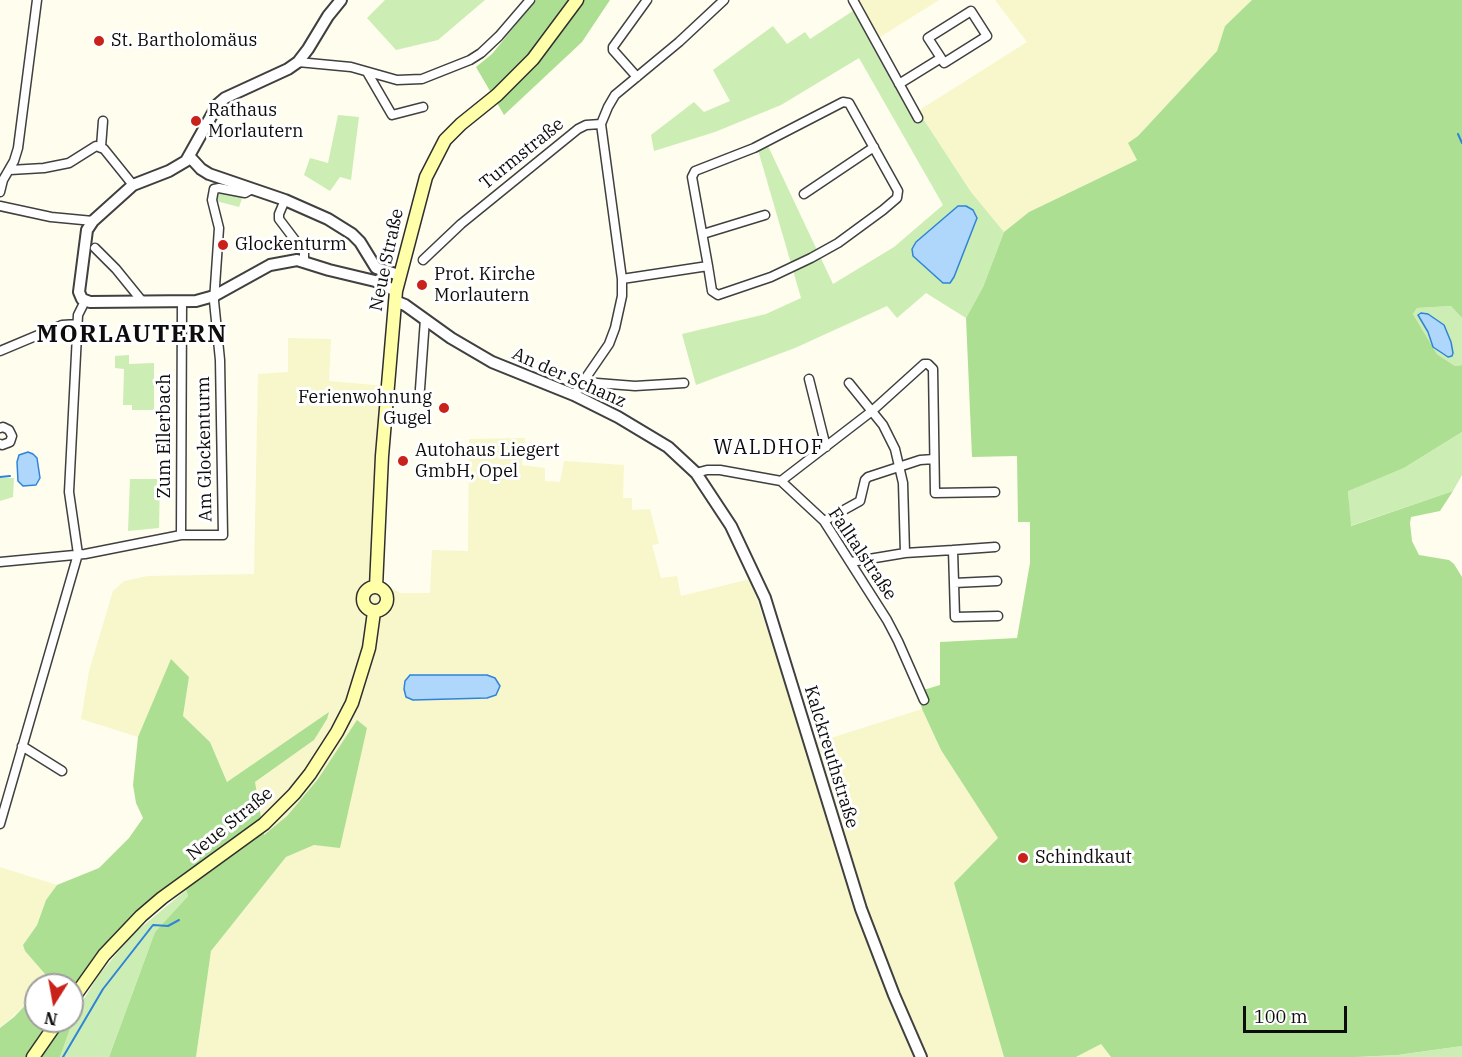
<!DOCTYPE html>
<meta charset="utf-8">
<style>
body{margin:0}
#map{position:relative;width:1462px;height:1057px;overflow:hidden;background:#fffdee;font-family:"IBM Plex Serif",serif}
canvas{display:block}
.north{position:absolute;left:24px;top:973px;width:60px;height:60px;box-sizing:border-box;background:#fff;border:2px solid #9e9e9e;border-radius:50%;rotate:191deg;font-size:16px;font-weight:700;line-height:24px;text-align:center;color:#0d0d0d}
.north::after{content:'';display:block;margin:auto;width:21px;height:27px;background:#c9221a;clip-path:polygon(50% 0,100% 100%,50% 72%,0 100%)}
.scale{position:absolute;left:1243px;top:1006px;width:104px;height:27px;box-sizing:border-box;border:3px solid #0d0d0d;border-top:0;padding-left:8px;font-size:18px;line-height:21px;white-space:nowrap;color:#0d0d0d;-webkit-text-stroke:4px #fff;paint-order:stroke}
</style>
<div id="map">
<canvas width="1462" height="1057"></canvas>
<div class="north">N</div>
<div class="scale">100 m</div>
</div>
<script>
const g = document.querySelector('canvas').getContext('2d');
g.lineJoin = 'round';
function fillPath(path, color) { g.fillStyle = color; g.fill(path, 'evenodd'); }
const toPath = rows => new Path2D(rows.map(r => 'M' + r).join(''));
function trace(path, color, width, dash) { g.strokeStyle = color; g.lineWidth = width; g.lineCap = dash ? 'butt' : 'round'; g.setLineDash(dash || []); g.stroke(path); }
function drawText(font, color, halo, rows, align = 'center') {
  g.font = font + ' "IBM Plex Serif",serif'; g.lineWidth = 6; g.setLineDash([]); g.textBaseline = 'middle'; g.strokeStyle = halo; g.fillStyle = color; for (const [text, x, y, turn = 0] of rows) {
    g.save(); g.translate(x, y); g.rotate((+turn || 0) * Math.PI / 180); g.textAlign = isNaN(turn) ? turn : align; if (halo) g.strokeText(text, 0, 0); g.fillText(text, 0, 0); g.restore();
  }
}
fillPath(toPath([
 [855,0,939,0,877,39],
 [995,0,1252,0,1225,26,1217,51,1138,136,1129,143,1137,160,1029,212,1004,232,971,192,918,111,1027,42],
 [288,338,331,339,329,381,386,386,377,578,400,593,430,593,432,550,468,551,469,439,525,438,522,465,545,468,545,481,560,482,564,461,624,465,623,498,632,498,632,510,650,509,659,544,652,545,661,578,677,576,681,596,750,579,806,746,922,709,941,750,999,838,954,883,1004,1057,196,1057,211,951,286,857,314,845,353,783,367,728,357,721,318,779,287,816,264,836,255,782,314,740,227,782,210,742,183,716,189,677,172,660,138,737,81,719,89,671,113,591,124,581,148,576,254,574,258,374,288,372],
 [0,867,57,885,46,900,37,924,23,945,25,951,45,974,46,981,43,985,36,985,36,994,32,999,0,1028],
 [1101,1044,1111,1057,1076,1057]
]), '#f7f7cb');
fillPath(toPath([
 [385,0,485,0,438,40,396,50,367,18],
 [859,7,918,111,971,192,1004,232,983,287,966,318,926,293,897,318,887,306,795,348,696,385,682,334,766,314,801,298,758,150,768,146,833,284,894,247,943,205,859,58,781,105,715,132,654,151,651,135,694,102,704,112,730,101,713,70,773,26,787,44,805,32,810,39],
 [338,115,359,117,351,180,340,177,330,191,304,175,310,158,328,163],
 [217,192,243,196,239,207,216,201],
 [1451,306,1462,318,1462,365,1455,366,1437,354,1413,314,1417,308],
 [129,355,129,364,154,363,154,410,132,410,132,405,123,405,124,369,115,368,115,356],
 [1462,432,1462,475,1453,491,1350,526,1348,490,1404,468],
 [0,478,14,478,13,497,0,501],
 [130,479,160,479,159,528,128,531],
 [186,890,188,896,155,932,109,1057,60,1057,76,1012,98,976,132,935],
 [1462,1046,1462,1057,1357,1057,1399,1055]
]), '#ccedb4');
fillPath(toPath([
 [536,0,610,0,582,42,504,115,476,67,492,54],
 [1252,0,1462,0,1462,318,1451,306,1417,308,1413,314,1437,354,1455,366,1462,365,1462,432,1404,468,1348,491,1351,526,1453,491,1440,511,1411,517,1410,523,1412,541,1419,555,1449,560,1454,564,1462,577,1462,1046,1398,1055,1357,1057,1111,1057,1101,1044,1076,1057,1004,1057,954,883,998,838,941,750,922,709,917,692,940,685,940,642,1017,638,1030,563,1030,522,1018,522,1017,456,972,457,966,318,983,287,1004,232,1029,212,1137,160,1128,143,1138,136,1217,51,1225,26],
 [171,659,189,677,183,716,210,742,227,782,329,712,327,719,314,740,255,782,264,835,287,816,318,779,357,720,367,728,340,848,314,845,286,857,211,951,196,1057,109,1057,155,932,188,896,186,890,176,885,75,988,76,1012,60,1057,0,1057,0,1028,14,1017,36,994,36,1021,72,1021,72,985,43,985,46,981,45,974,25,951,23,945,37,925,46,900,57,885,99,868,129,838,143,818,136,803,133,785,138,737]
]), '#addf92');
const water = toPath([
 [958,206,966,206,973,210,977,218,954,277,950,283,943,283,913,256,912,249,916,242,958,206],
 [1421,313,1428,314,1444,325,1451,342,1453,353,1452,356,1448,357,1433,347,1428,332,1418,315,1421,313],
 [28,452,33,454,37,458,40,478,36,485,23,486,18,481,17,462,19,455,28,452],
 [410,675,487,675,495,678,500,686,496,695,487,698,413,700,406,697,404,689,405,681,410,675]
]);
fillPath(water, '#aed7fb');
trace(water, '#2f84d8', 1.5);
trace(toPath([
 [1458,134,1462,143],
 [0,477,10,476],
 [63,1057,103,989,153,925,168,926,179,920]
]), '#2f84d8', 2);
const minor = toPath([
 [853,0,918,118],
 [298,62,351,67,397,80,422,79,470,60,481,53,499,36,530,0],
 [367,72,392,115,423,107],
 [637,77,613,50,613,47,647,0],
 [899,84,941,58,944,63,987,36,971,11,928,38,941,58],
 [101,147,103,121],
 [10,170,44,168,69,163,96,146,104,149,133,185],
 [0,192,3,180,14,161,18,148,37,0],
 [804,194,874,147],
 [285,200,279,214,279,219,304,252,304,261],
 [0,206,51,217,93,221],
 [703,234,765,215],
 [95,248,116,269,142,301],
 [423,260,461,224,578,129,586,125,601,124,608,107,615,95,679,42,724,0],
 [622,279,708,266,712,291,718,295,771,277,811,258,838,243,883,210,897,198,898,191,849,103,843,102,754,148,695,171,692,177,708,266],
 [0,351,62,325,78,324],
 [809,379,826,447],
 [584,382,635,386,684,383],
 [849,383,883,425,895,449,903,483,905,553],
 [420,389,425,319],
 [574,395,609,344,615,328,622,296,622,279,601,124],
 [0,428,3,427,9,430,12,436,10,442,2,445,0,444],
 [696,473,707,470,720,470,781,481,824,521,887,620,898,641,924,700],
 [781,481,872,411,924,364,928,364,933,369,935,493,995,492],
 [824,521,860,501,865,480,868,477,920,460,934,459],
 [181,535,182,301],
 [0,562,85,554,181,535,223,535,220,360,214,301,219,228,212,200,214,189,219,188,245,193,252,189],
 [851,562,905,553,953,550],
 [997,581,954,583,955,617,998,616],
 [954,583,953,550,995,547],
 [22,746,62,771],
 [0,824,78,554,69,492,78,315,85,301]
]);
const tertiary = toPath([
 [341,0,328,16,308,49,298,62,288,69,225,98,218,104,186,161,169,171,133,185,93,221,87,230,79,292,82,299,90,302,196,301,214,296,270,265,297,260,329,270,375,281,396,291],
 [189,156,201,169,209,174,285,200,328,219,352,234,360,242,376,268,399,275],
 [395,301,405,305,451,338,492,362,574,395,618,417,668,447,696,473,731,526,765,598,861,909,894,995,921,1057]
]);
const secondary = toPath([
 '363 599a12 12 0 1 1 24 0a12 12 0 1 1-24 0Z',
 [376,587,382,456,396,291,426,177,445,140,461,124,497,95,533,59,577,0],
 [72,1000,104,955,141,916,162,898,264,824,294,794,310,774,337,732,352,703,369,648,374,612],
 [33,1057,58,1021]
]);
trace(minor, '#404040', 11);
trace(tertiary, '#404040', 14);
trace(secondary, '#2f2f2f', 15);
trace(minor, '#fff', 8);
trace(tertiary, '#fff', 10);
trace(secondary, '#fffea9', 12);
for (const [x, y, r, color] of [
 [99,41,6,"#c9221a"],
 [196,121,6,"#c9221a"],
 [223,245,6,"#c9221a"],
 [422,285,6,"#c9221a"],
 [444,408,6,"#c9221a"],
 [403,461,6,"#c9221a"],
 [1023,858,6,"#c9221a"]
]) { const dot = new Path2D(); dot.arc(x, y, r, 0, 2 * Math.PI); g.fillStyle = color; g.fill(dot); trace(dot, '#fff', 2); }
drawText('18px', '#0d0d0d', '#fff', [
 ["St. Bartholomäus",111,41],
 ["Rathaus",208,111],
 ["Morlautern",208,132],
 ["Glockenturm",235,245],
 ["Prot. Kirche",434,275],
 ["Morlautern",434,296],
 ["Ferienwohnung",432,398,"right"],
 ["Gugel",432,419,"right"],
 ["Autohaus Liegert",415,451],
 ["GmbH, Opel",415,472],
 ["Schindkaut",1035,858]
], 'left');
drawText('18px', '#0d0d0d', '#fff', [
 ["Turmstraße",522,154,-39],
 ["Neue Straße",387,260,-78],
 ["An der Schanz",569,378,24],
 ["Zum Ellerbach",165,436,-90],
 ["Am Glockenturm",205,449,-91],
 ["Falltalstraße",862,554,56],
 ["Kalckreuthstraße",831,757,73],
 ["Neue Straße",230,824,-39]
]);
g.letterSpacing = '1.5px';
drawText('20px', '#0d0d0d', '#fff', [
 ["WALDHOF",769,448]
]);
g.letterSpacing = '0px';
g.letterSpacing = '1.5px';
drawText('bold 24px', '#0d0d0d', '#fff', [
 ["MORLAUTERN",132,335]
]);
g.letterSpacing = '0px';
</script>
